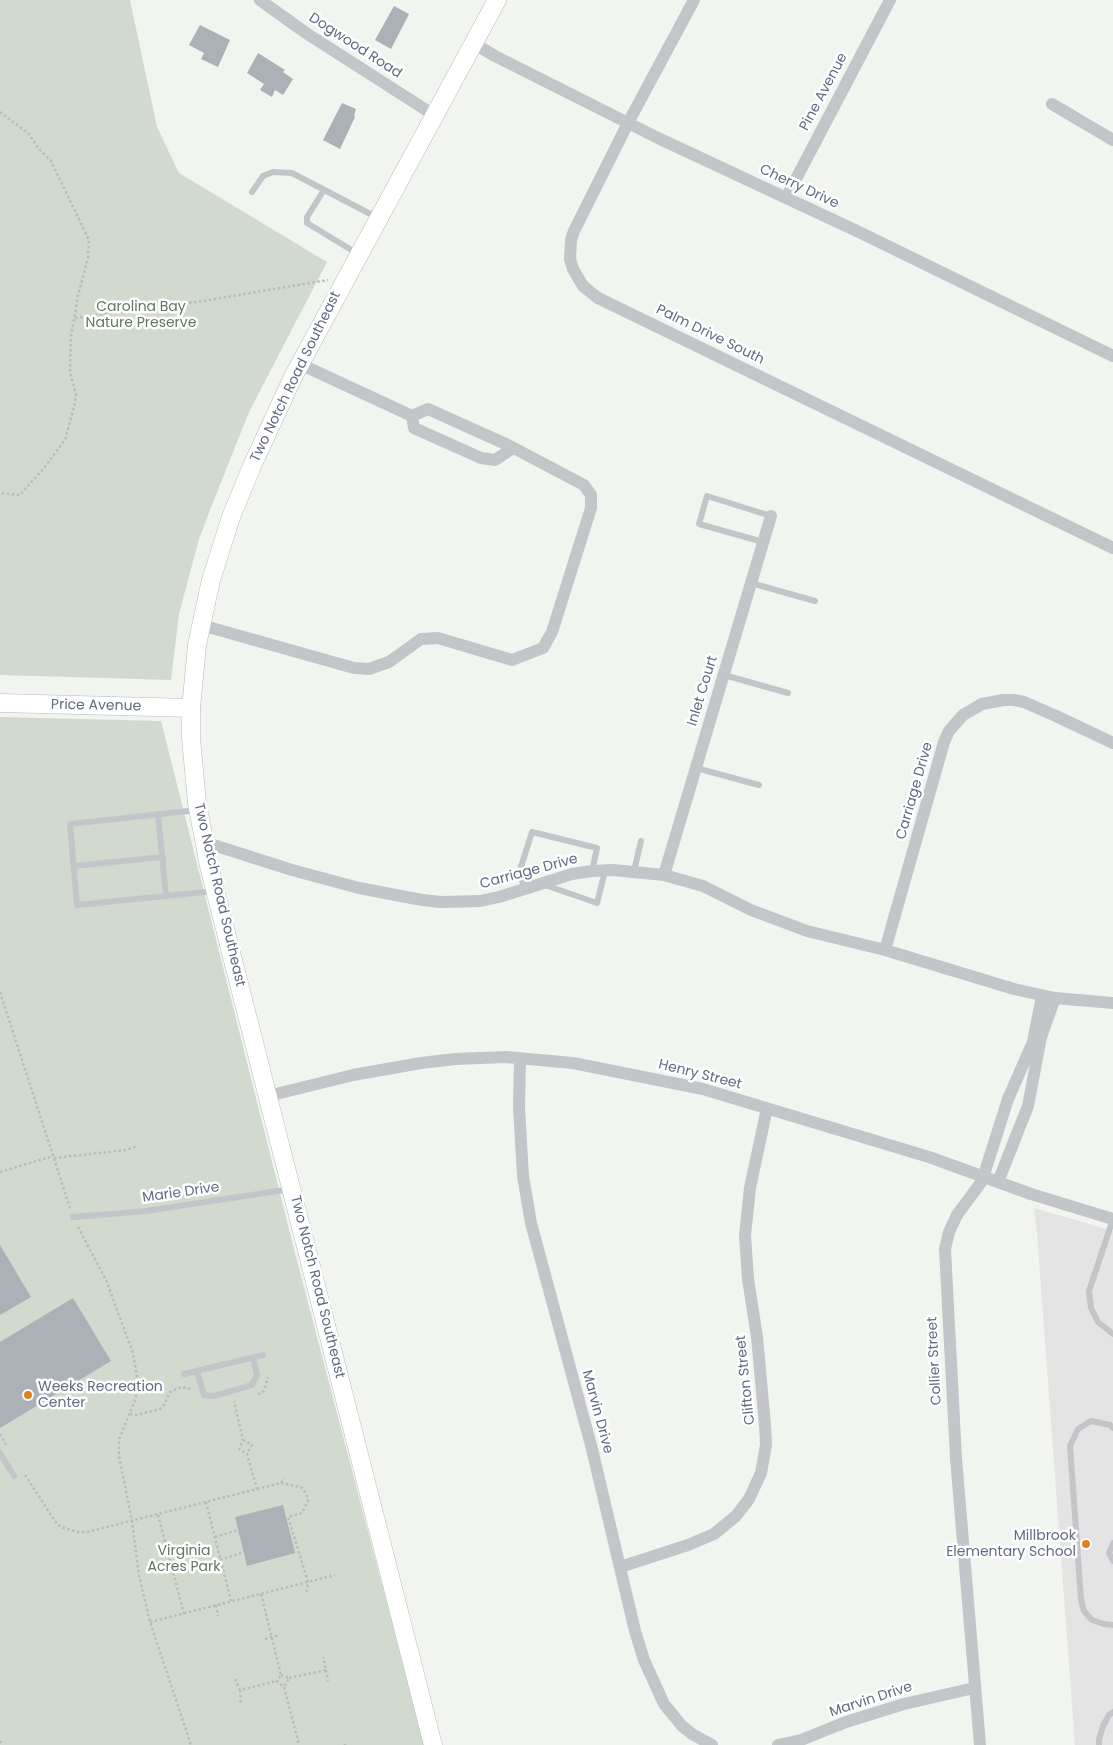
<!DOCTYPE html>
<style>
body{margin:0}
canvas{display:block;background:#f2f4ef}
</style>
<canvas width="1113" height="1745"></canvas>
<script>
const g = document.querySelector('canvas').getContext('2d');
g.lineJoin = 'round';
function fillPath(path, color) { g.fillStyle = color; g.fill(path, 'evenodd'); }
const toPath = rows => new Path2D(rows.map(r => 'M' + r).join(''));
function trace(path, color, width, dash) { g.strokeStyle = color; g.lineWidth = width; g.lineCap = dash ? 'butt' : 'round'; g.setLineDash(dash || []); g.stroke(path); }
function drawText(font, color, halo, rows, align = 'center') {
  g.font = font + ' Poppins,sans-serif'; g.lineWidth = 5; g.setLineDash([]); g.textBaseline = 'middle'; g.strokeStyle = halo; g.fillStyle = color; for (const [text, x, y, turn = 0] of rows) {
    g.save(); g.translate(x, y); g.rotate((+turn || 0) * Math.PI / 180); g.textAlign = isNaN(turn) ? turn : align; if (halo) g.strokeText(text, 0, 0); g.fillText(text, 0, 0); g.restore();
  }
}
fillPath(toPath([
 [1034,1208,1113,1231,1113,1745,1075,1745,1037,1234]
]), '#e3e4e3');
fillPath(toPath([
 [0,0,130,0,157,127,179,173,327,262,249,412,210,510,199,539,179,614,171,680,0,675],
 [0,717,161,721,294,1249,424,1745,0,1745]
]), '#d2dad0');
fillPath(toPath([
 [394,6,409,14,391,49,375,40],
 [200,25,230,40,218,67,201,59,204,53,189,45],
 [258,53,285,70,283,72,293,79,283,95,275,90,272,97,260,90,264,84,247,73],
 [342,103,356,109,354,116,355,117,340,149,323,140],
 [0,1245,31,1297,0,1315],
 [73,1298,111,1361,0,1428,0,1342],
 [283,1505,295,1553,247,1566,235,1517]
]), '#acb0b7');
const secondary = toPath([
 [0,703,191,708],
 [433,1745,209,866,197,803,191,738,191,708,197,645,211,580,231,517,252,466,293,377,497,0]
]);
trace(secondary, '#b7b9bf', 19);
trace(toPath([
 [0,112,28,133,39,149,51,161,89,240,88,257,78,296,71,336,70,372,76,394,74,407,65,440,44,468,20,495,0,493],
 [75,318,203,301,328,280],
 [0,992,70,1208],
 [54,1158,126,1150,137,1146],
 [0,1172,53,1156],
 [78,1227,106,1280,133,1353,137,1376,136,1398,119,1439,119,1456,132,1521,139,1576,150,1622,191,1745],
 [258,1394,262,1393,265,1388,268,1377],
 [130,1414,137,1415,160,1409,164,1405,170,1392,181,1387,191,1389],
 [0,1434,6,1445],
 [243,1440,252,1445,247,1454],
 [25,1475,55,1521,61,1527,78,1532,87,1532,257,1489,247,1454,239,1449,243,1440,234,1401],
 [281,1483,301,1487,306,1493,308,1501,302,1513,288,1517,308,1582,306,1594],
 [257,1489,281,1483,284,1478],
 [206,1502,231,1601],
 [158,1515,184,1614],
 [215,1537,238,1530],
 [220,1560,244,1552],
 [261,1594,281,1675,277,1681,284,1687,299,1745],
 [216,1605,218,1616],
 [150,1622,335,1575],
 [265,1639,279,1635],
 [326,1670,328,1681],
 [281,1675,289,1678,284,1687],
 [289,1678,326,1670,323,1657],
 [235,1679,240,1690,277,1681],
 [240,1690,241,1704],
 [0,1741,2,1745],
 [345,1744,345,1745]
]), '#babbbe', 2.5, [2.5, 2.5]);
trace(toPath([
 [324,190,307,217,307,223,358,254],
 [252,192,263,176,273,172,292,173,378,218],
 [763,542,699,524,707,496,771,516],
 [751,583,815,601],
 [724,675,788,693],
 [696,768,759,785],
 [197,810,70,824,77,905,215,891],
 [158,814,166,896],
 [74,866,163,857],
 [634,871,641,841],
 [545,885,597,903,605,871],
 [526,890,519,873,532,832,597,848,592,871],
 [73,1217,146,1211,291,1189],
 [1113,1219,1089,1291,1091,1308,1098,1322,1113,1334],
 [197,1371,204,1395,214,1396,252,1385,257,1375,253,1357],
 [184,1374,263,1355],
 [1113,1428,1110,1425,1091,1421,1078,1429,1070,1446,1081,1600,1084,1611,1092,1620,1104,1624,1113,1625],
 [0,1453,14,1476],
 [1113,1543,1109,1553,1113,1561],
 [1099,1745,1099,1739,1103,1726,1109,1715,1113,1712]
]), '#c3c5c9', 6);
trace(toPath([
 [260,0,306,33,434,115],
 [694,0,628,123,574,231,571,240,570,259,573,269,583,286,598,298,1113,548],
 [473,43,495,56,658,138,859,232,1113,356],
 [1052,104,1113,140],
 [786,198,890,0],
 [412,416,414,428,481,458,495,460,513,448],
 [201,625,354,668,369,669,389,662,421,639,438,638,512,660,543,648,552,632,591,508,591,495,584,485,508,445,428,409,412,416,300,364],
 [204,842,292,870,359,888,422,900,441,902,480,901,499,897,572,874,592,871,613,870,664,875,703,886,751,910,807,931,885,950,1014,989,1055,998,1113,1003],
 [664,875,771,516],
 [885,950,944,742,949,731,963,715,982,704,1003,700,1014,700,1024,702,1056,716,1113,743],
 [520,1058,519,1107,523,1176,531,1223,592,1449,635,1631,644,1660,664,1704,682,1726,692,1734,712,1745],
 [268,1096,353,1075,421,1063,455,1059,506,1057,573,1063,703,1089,756,1105,929,1157,1031,1194,1113,1219],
 [998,1182,1028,1106,1041,1037,1055,998],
 [620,1567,688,1545,714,1534,736,1516,749,1499,761,1473,766,1445,765,1425,757,1337,748,1279,745,1235,750,1188,767,1108],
 [778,1745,801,1740,846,1722,904,1704,974,1688],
 [980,1745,956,1458,945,1249,949,1232,957,1215,982,1181,1008,1099,1033,1042,1042,996]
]), '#c3c5c9', 12);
trace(secondary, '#fff', 18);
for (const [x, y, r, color] of [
 [28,1395,5,"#e18122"],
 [1086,1544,5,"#e18122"]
]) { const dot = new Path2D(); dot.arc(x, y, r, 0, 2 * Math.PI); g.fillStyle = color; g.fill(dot); trace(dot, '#fff', 2); }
drawText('14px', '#636b80', '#fff', [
 ["Dogwood Road",355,46,33],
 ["Pine Avenue",824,92,-62],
 ["Cherry Drive",799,187,25],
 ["Palm Drive South",710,335,26],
 ["Two Notch Road Southeast",296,377,-64],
 ["Inlet Court",703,691,-73],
 ["Price Avenue",96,706,1],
 ["Carriage Drive",915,791,-74],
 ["Carriage Drive",529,872,-15],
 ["Two Notch Road Southeast",219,895,77],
 ["Henry Street",700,1075,14],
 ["Marie Drive",181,1193,-8],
 ["Two Notch Road Southeast",317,1287,76],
 ["Collier Street",935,1361,-93],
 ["Clifton Street",746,1380,-96],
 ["Marvin Drive",597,1412,75],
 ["Marvin Drive",871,1700,-18]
]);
drawText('14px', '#617763', '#fff', [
 ["Carolina Bay",141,307],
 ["Nature Preserve",141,323],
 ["Virginia",184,1551],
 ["Acres Park",184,1567]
]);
drawText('14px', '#636b80', '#fff', [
 ["Weeks Recreation",38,1387],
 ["Center",38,1403],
 ["Millbrook",1076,1536,"right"],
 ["Elementary School",1076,1552,"right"]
], 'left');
</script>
